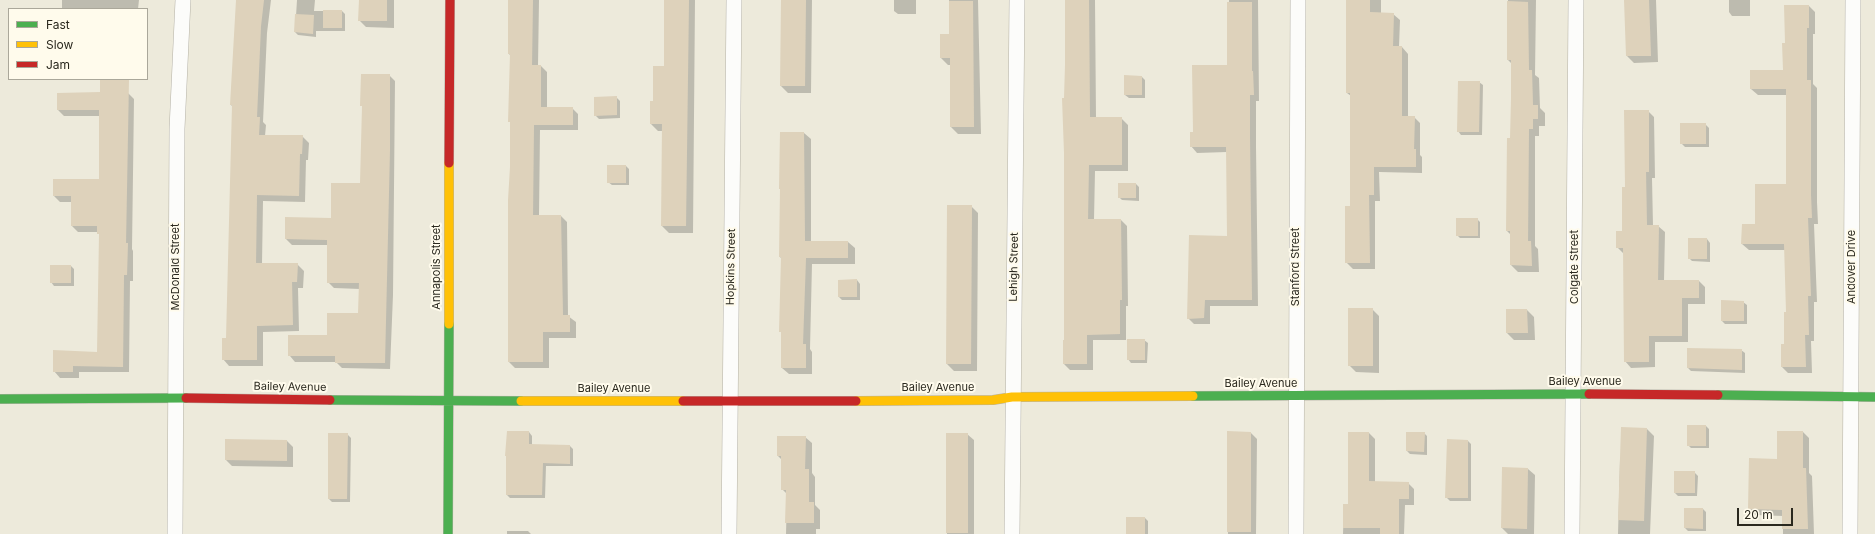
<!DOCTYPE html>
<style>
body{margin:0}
#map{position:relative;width:1875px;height:534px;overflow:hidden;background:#edeadb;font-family:Inter,sans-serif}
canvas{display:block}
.legend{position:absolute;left:8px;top:8px;width:140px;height:72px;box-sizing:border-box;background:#fffbec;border:1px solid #aaa79a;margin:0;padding:5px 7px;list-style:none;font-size:12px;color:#2a281e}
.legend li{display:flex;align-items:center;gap:8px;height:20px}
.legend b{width:20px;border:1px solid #aaa79a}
.scale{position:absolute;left:1737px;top:508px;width:56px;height:18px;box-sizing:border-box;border:2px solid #2a281e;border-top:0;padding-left:5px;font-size:12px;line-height:14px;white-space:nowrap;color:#2a281e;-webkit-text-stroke:3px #fffbec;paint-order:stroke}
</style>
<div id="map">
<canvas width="1875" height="534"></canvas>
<ul class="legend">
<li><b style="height:5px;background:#4caf50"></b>Fast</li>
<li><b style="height:5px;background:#ffc107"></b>Slow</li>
<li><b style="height:5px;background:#c62828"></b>Jam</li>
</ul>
<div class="scale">20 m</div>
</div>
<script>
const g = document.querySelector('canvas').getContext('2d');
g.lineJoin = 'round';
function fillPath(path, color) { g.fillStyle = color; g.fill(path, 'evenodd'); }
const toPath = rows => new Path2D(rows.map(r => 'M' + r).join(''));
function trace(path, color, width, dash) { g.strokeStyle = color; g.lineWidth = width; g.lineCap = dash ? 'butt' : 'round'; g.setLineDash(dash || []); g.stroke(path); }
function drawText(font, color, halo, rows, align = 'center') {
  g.font = font + ' Inter,sans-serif'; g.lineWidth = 4; g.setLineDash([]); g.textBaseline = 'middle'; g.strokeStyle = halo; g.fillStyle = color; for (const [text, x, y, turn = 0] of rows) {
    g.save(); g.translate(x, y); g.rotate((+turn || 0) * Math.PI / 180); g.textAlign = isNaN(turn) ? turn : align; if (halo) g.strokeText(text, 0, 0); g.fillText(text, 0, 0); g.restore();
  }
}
fillPath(toPath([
 [62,0,139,0,138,9,62,9],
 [237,0,271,0,267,33,263,122,266,125,265,136,302,136,309,143,308,160,306,160,305,202,263,201,262,264,297,264,304,271,303,288,298,288,299,331,263,332,263,366,229,366,223,359,227,339,233,107,231,105],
 [297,0,315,0,314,11,342,11,345,14,345,31,316,31,316,37,298,35,295,32],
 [360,0,394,0,394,28,366,27,359,20],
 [509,0,539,0,538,66,541,66,547,72,547,108,572,108,578,114,578,130,540,130,539,216,561,216,567,222,568,316,576,322,576,338,549,338,549,368,515,368,509,362,511,167,511,123,509,121,511,56,509,54],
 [666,0,695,0,693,233,669,233,662,226,663,131,658,131,651,124,651,102,654,102,665,67],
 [782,0,812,0,811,93,788,93,781,86],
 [894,0,916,0,916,14,898,14,894,11],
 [949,0,978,0,981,134,958,134,951,127,951,65,948,65,941,58,950,35],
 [1066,0,1095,0,1096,118,1121,118,1128,125,1128,171,1095,171,1094,220,1121,220,1127,226,1128,306,1126,306,1126,340,1144,340,1148,343,1147,363,1131,363,1128,359,1128,340,1093,340,1093,370,1070,370,1064,364,1065,341],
 [1229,0,1258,0,1259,101,1256,101,1256,146,1258,306,1210,306,1210,324,1194,324,1188,318,1228,237,1227,152,1197,153,1191,146,1194,133,1228,66],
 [1352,0,1381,0,1381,14,1393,14,1400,20,1399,47,1402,47,1408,54,1408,117,1414,117,1420,123,1420,155,1422,157,1422,173,1379,172,1380,201,1375,201,1375,269,1353,269,1346,262,1351,207,1351,96,1347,93],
 [1508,0,1536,0,1535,75,1539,78,1540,108,1545,113,1545,126,1539,126,1539,136,1535,136,1535,246,1538,249,1539,272,1518,272,1511,265,1511,235,1507,231,1511,139,1512,64,1508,60],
 [1626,0,1656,0,1658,62,1634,63,1627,56],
 [1729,0,1750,0,1750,16,1732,16,1729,12],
 [1809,6,1815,12,1815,34,1813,34,1813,84,1817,88,1817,202,1818,224,1814,224,1817,302,1814,302,1814,341,1811,341,1812,373,1788,373,1782,367,1787,313,1785,250,1749,250,1742,244,1787,185,1787,95,1758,95,1751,89,1751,71,1784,71,1786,44],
 [389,75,395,81,393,295,390,369,342,368,336,362,295,362,290,356,328,336,359,314,360,289,334,288,328,282,328,245,292,245,286,239,332,219,361,184],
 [1142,77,1145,80,1145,98,1129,98,1125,95],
 [1479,82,1483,85,1482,135,1461,135,1458,131],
 [128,93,134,99,132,249,133,251,133,281,130,281,129,372,79,372,79,378,60,378,54,371,98,353,100,235,98,232,78,232,72,226,72,202,60,202,54,196,54,180,100,180,100,116,64,116,58,110],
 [616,97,620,101,620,118,599,119,595,115],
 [1648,111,1654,117,1655,178,1652,178,1653,226,1658,226,1665,232,1664,281,1699,281,1705,287,1705,304,1688,304,1688,342,1655,342,1655,367,1631,368,1625,361,1624,254,1617,247,1623,232,1626,188],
 [1705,124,1709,128,1709,147,1685,147,1681,143],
 [804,133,811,139,811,242,848,242,855,248,855,264,812,264,810,349,812,352,812,374,789,374,782,368,782,259,780,257],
 [626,166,629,169,629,185,612,185,608,182],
 [1136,184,1139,187,1139,201,1122,200,1119,197],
 [971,206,978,213,977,371,954,371,947,364],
 [1477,219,1480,222,1480,238,1460,238,1457,235],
 [1689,239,1707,239,1710,243,1710,262,1692,261,1689,258],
 [71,266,74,269,74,286,54,286,51,282],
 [857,280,860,284,860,300,842,300,839,297],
 [1743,302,1747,305,1747,324,1725,324,1722,321],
 [1372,309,1379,316,1379,373,1356,372,1349,365],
 [1527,310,1534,317,1535,340,1514,340,1507,333],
 [1741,350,1745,353,1745,373,1691,371,1688,368],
 [1706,426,1709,429,1709,448,1691,448,1688,445],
 [1647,429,1654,436,1650,534,1618,534,1620,459],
 [529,432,532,436,532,445,570,446,573,449,573,466,546,466,545,498,510,498,507,495,507,457,506,456],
 [1250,432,1257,439,1256,534,1228,534,1229,494],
 [1803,432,1809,438,1809,473,1812,476,1814,534,1783,534,1783,516,1755,515,1749,508,1778,460],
 [1369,433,1375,439,1375,482,1408,483,1414,489,1414,505,1405,505,1404,534,1343,534,1344,505,1349,505],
 [1407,433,1424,433,1427,436,1427,455,1410,454,1407,451],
 [347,434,351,438,350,502,332,502,329,499],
 [947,434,967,434,974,440,974,534,947,534],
 [805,437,812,443,812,473,815,477,815,505,820,510,820,529,816,529,816,534,786,534,787,494,782,489,782,460,778,456],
 [226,440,287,441,293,447,293,467,232,466,226,460],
 [1468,441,1471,444,1471,501,1450,501,1446,497],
 [1528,469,1535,475,1534,534,1508,534,1502,528],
 [1694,472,1698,476,1697,496,1678,496,1675,493],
 [1703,509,1706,512,1706,531,1688,531,1685,528],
 [1145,518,1148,521,1148,534,1127,534],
 [507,531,528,531,531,534,507,534]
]), '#0003');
fillPath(toPath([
 [236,0,264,0,261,26,257,117,260,117,259,135,303,135,302,154,300,154,299,196,257,195,256,263,298,263,297,282,292,282,293,325,257,326,257,360,222,360,222,338,226,338,232,105,230,105],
 [359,0,387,0,387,21,358,21],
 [508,0,533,0,532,65,541,65,541,107,573,107,573,125,534,125,533,215,561,215,563,315,570,315,570,332,543,332,543,362,508,362,508,200,510,167,510,122,508,122,510,54,508,54],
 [664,0,689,0,686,226,661,226,662,124,650,124,650,101,653,101,653,66,664,66],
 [781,0,806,0,805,86,780,86],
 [1065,0,1089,0,1090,117,1122,117,1122,165,1089,165,1088,219,1121,219,1122,300,1120,300,1120,334,1087,335,1087,364,1063,364,1063,340,1064,340,1064,153,1062,98,1064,98,1065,65],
 [1346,0,1370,0,1370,12,1394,13,1393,46,1402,46,1402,116,1415,116,1414,149,1416,149,1416,167,1374,167,1374,195,1369,195,1370,263,1345,263,1345,206,1350,206,1350,93,1346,93],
 [1624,0,1649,0,1651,56,1626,56],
 [949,1,973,1,974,127,950,127,950,58,940,58,940,34,949,34],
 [1507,1,1528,2,1529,70,1532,70,1533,105,1538,105,1538,119,1533,119,1533,129,1529,129,1528,241,1531,241,1532,266,1510,265,1510,231,1506,231,1507,138,1510,138,1511,99,1511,60,1507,60],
 [1227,2,1252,2,1252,71,1253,71,1254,95,1250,95,1250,139,1252,300,1205,300,1204,318,1187,319,1189,235,1227,236,1226,147,1190,147,1190,132,1193,132,1192,65,1227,65],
 [1784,5,1809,5,1809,28,1807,28,1807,80,1811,80,1811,195,1812,218,1808,218,1811,296,1808,296,1809,335,1805,335,1806,367,1781,367,1781,344,1784,344,1784,312,1786,312,1784,244,1741,244,1742,224,1755,224,1755,184,1786,184,1786,89,1750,89,1750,70,1783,70,1782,43,1785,43],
 [323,10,342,10,342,28,323,28],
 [295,14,314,15,313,34,294,32],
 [361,74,390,74,390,149,385,363,335,363,335,356,288,356,288,335,327,335,327,313,358,313,359,283,327,283,327,240,285,239,285,217,331,218,331,183,360,183,362,106,360,106],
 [1124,75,1142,76,1142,95,1124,95],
 [100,79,129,79,126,243,128,243,127,275,124,275,123,367,73,366,73,372,53,372,53,350,97,352,99,234,97,234,97,226,71,226,71,196,53,196,53,179,99,179,99,110,57,110,57,93,100,92],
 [1458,81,1480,81,1479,132,1457,132],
 [617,96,617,115,594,116,594,97],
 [1624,110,1649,110,1649,172,1646,172,1647,225,1659,225,1658,280,1699,280,1699,298,1682,298,1682,336,1649,336,1649,362,1624,362,1623,248,1616,248,1616,231,1622,231,1622,187,1625,187],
 [1680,123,1706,123,1706,144,1680,144],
 [780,132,804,132,805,241,848,241,848,258,806,258,803,344,806,344,806,368,781,368,781,332,779,332,781,257,779,257,780,189,779,189],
 [607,165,626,165,626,183,607,183],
 [1118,183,1136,183,1136,198,1118,198],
 [947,205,972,205,971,364,946,364],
 [1456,218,1478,218,1478,236,1456,236],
 [1688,238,1707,238,1707,259,1688,259],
 [50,265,71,265,71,283,50,283],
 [857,279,857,297,838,297,838,280],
 [1721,300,1744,301,1744,321,1721,321],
 [1348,308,1373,308,1373,366,1348,366],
 [1506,309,1527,309,1528,333,1506,333],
 [1127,339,1145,339,1145,360,1127,360],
 [1687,348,1742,349,1742,370,1687,368],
 [1687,425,1706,425,1706,446,1687,446],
 [1621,427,1647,428,1644,521,1618,520],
 [507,431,529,431,529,444,570,445,570,464,543,463,542,495,506,495,506,456,505,456],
 [1227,431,1251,432,1251,532,1227,532],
 [1777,431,1803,431,1803,468,1806,468,1808,529,1782,529,1782,510,1748,509,1749,458,1777,459],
 [1348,432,1369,432,1369,481,1409,482,1409,499,1399,499,1399,534,1380,534,1380,528,1343,528,1343,504,1348,504],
 [1406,432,1425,432,1424,452,1406,451],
 [328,433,348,433,347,499,328,499],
 [946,433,968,433,968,533,946,533],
 [777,436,806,436,805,469,809,469,809,502,814,502,814,523,785,523,786,490,781,490,781,456,777,456],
 [225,439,287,440,287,461,225,460],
 [1447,439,1468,440,1468,498,1445,498],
 [1502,467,1528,468,1527,529,1501,528],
 [1674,471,1695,471,1695,493,1674,493],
 [1684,508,1703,508,1703,529,1684,528],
 [1126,517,1145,517,1145,534,1126,534]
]), '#ded2bb');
const street = toPath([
 [175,534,177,129,183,0],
 [729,534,734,0],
 [1012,534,1017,0],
 [1296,534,1298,0],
 [1572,534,1576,0],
 [1850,534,1853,0]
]);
const fast = toPath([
 [1718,395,1875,397],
 [1193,396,1589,394],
 [0,399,186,398],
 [330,400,521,401],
 [448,534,449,324]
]);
const slow = toPath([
 [449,324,449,163],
 [521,401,683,401],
 [856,401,993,400,1012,397,1193,396]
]);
const jam = toPath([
 [449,163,450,0],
 [1589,394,1718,395],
 [186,398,330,400],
 [683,401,856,401]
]);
trace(street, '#b4b1a6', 16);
trace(fast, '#b4b1a6', 10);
trace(slow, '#b4b1a6', 10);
trace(jam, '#b4b1a6', 10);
trace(street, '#fcfcfa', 15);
trace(fast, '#4caf50', 9);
trace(slow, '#ffc107', 9);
trace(jam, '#c62828', 9);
drawText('11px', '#2a281e', '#fffbec', [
 ["McDonald Street",176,267,-90],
 ["Annapolis Street",437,267,-90],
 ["Hopkins Street",731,267,-89],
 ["Lehigh Street",1014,267,-89],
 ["Stanford Street",1296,267,-90],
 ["Colgate Street",1575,267,-90],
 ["Andover Drive",1852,267,-90],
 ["Bailey Avenue",1585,382],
 ["Bailey Avenue",1261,384],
 ["Bailey Avenue",290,387,1],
 ["Bailey Avenue",938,388],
 ["Bailey Avenue",614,389]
]);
</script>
